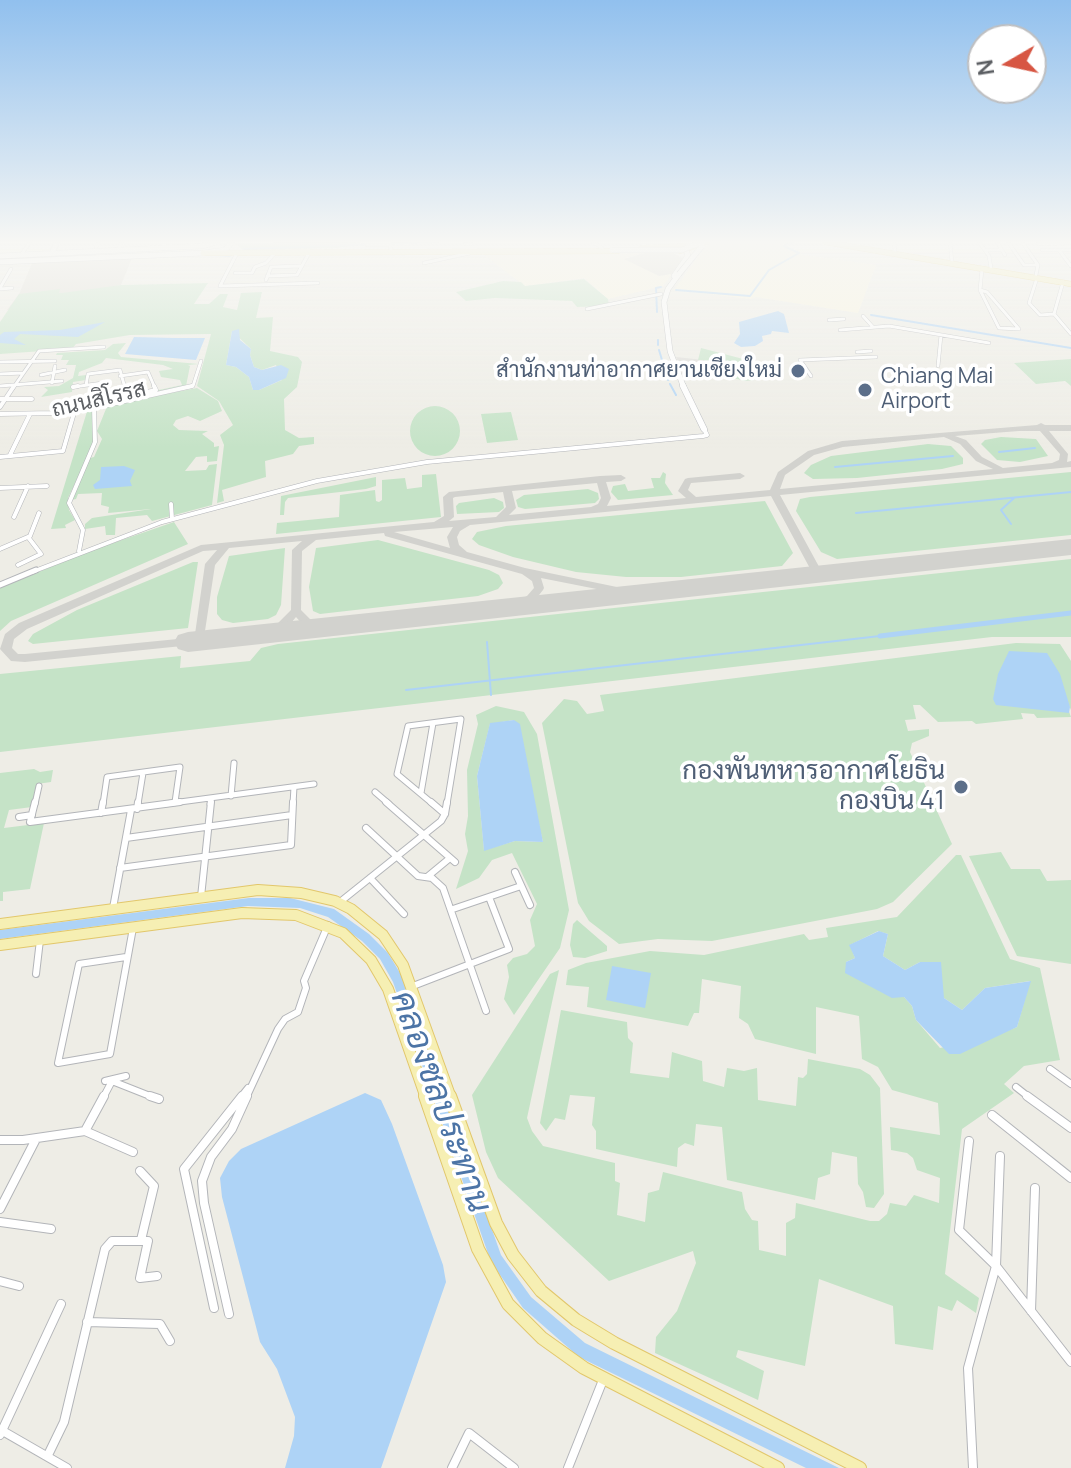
<!DOCTYPE html>
<meta charset="utf-8">
<style>
body{margin:0}
#map{position:relative;width:1071px;height:1468px;overflow:hidden;background:#eeede6;font-family:Manrope,sans-serif}
canvas{display:block}
.north{position:absolute;left:967px;top:24px;width:80px;height:80px;box-sizing:border-box;background:#fff;border:2px solid #bebfc1;border-radius:50%;rotate:261deg;font-size:22px;font-weight:700;line-height:32px;text-align:center;color:#5d6064}
.north::after{content:'';display:block;margin:auto;width:28px;height:36px;background:#d75643;clip-path:polygon(50% 0,100% 100%,50% 72%,0 100%)}
</style>
<div id="map">
<canvas width="1071" height="1468"></canvas>
<div class="north">N</div>
</div>
<script>
const g = document.querySelector('canvas').getContext('2d');
g.lineJoin = 'round';
function fillPath(path, color) { g.fillStyle = color; g.fill(path, 'evenodd'); }
const toPath = rows => new Path2D(rows.map(r => 'M' + r).join(''));
function trace(path, color, width, dash) { g.strokeStyle = color; g.lineWidth = width; g.lineCap = dash ? 'butt' : 'round'; g.setLineDash(dash || []); g.stroke(path); }
function drawText(font, color, halo, rows, align = 'center') {
  g.font = font + ' Manrope,Sarabun,sans-serif'; g.lineWidth = 7; g.setLineDash([]); g.textBaseline = 'middle'; g.strokeStyle = halo; g.fillStyle = color; for (const [text, x, y, turn = 0] of rows) {
    g.save(); g.translate(x, y); g.rotate((+turn || 0) * Math.PI / 180); g.textAlign = isNaN(turn) ? turn : align; if (halo) g.strokeText(text, 0, 0); g.fillText(text, 0, 0); g.restore();
  }
}
fillPath(toPath([
 [709,242,791,242,783,245,803,255,876,265,858,313,756,297,751,299,674,290],
 [644,253,626,258,659,276,672,274,663,286,608,299,584,278,525,286,483,254]
]), '#faf5df');
fillPath(toPath([
 [676,357,723,362,718,375,684,378]
]), '#dddcd8');
fillPath(toPath([
 [644,253,673,253,683,258,672,274,659,276,624,259],
 [132,258,121,285,7,310,19,294,32,263]
]), '#dedcd4');
fillPath(toPath([
 [360,242,360,245,336,248,251,250,242,249,235,243],
 [584,279,608,299,609,306,577,307,572,301,495,298,466,301,456,292,503,281,521,282,525,286],
 [208,283,194,304,209,304,220,294,228,294,223,307,237,310,241,293,262,292,256,318,273,317,270,351,298,357,302,362,297,387,284,399,285,430,299,438,314,437,314,444,299,446,293,454,265,461,266,477,222,490,224,501,217,503,224,445,220,435,233,425,219,401,197,386,211,334,130,335,76,344,72,349,0,354,0,322,19,294,60,289,59,293,62,293,121,285],
 [232,331,251,349,250,355,254,367,262,370,276,365,282,380,259,390,253,390,249,377,236,367,226,365],
 [126,343,118,353,121,357,199,364,188,365,190,366,186,386,95,406,92,414,94,443,68,498,69,510,75,520,65,525,66,528,51,529,89,405,182,385,180,380,161,377,159,371,173,369,163,365,106,358,102,363,79,372,78,376,86,375,86,380,73,382,72,392,41,397,48,390,44,387,59,386,73,378,76,365,66,365,69,360,61,360,63,355,56,355,57,353,105,350,113,344],
 [701,348,751,361,784,371,782,377,745,381,717,374,722,362,698,360],
 [1071,359,1071,386,1065,381,1036,384,1014,363],
 [197,388,218,401,222,411,200,421,188,416,176,420,173,425,179,430,208,431,202,434,214,443,214,447,219,446,217,461,207,462,207,456,196,457,185,471,206,470,209,465,217,464,212,505,152,521,147,515,116,518,115,535,106,535,105,526,85,529,85,524,92,518,151,509,108,513,109,507,101,505,102,493,78,494,76,499,71,500,90,458,94,457,102,439,97,431,108,404],
 '410 431a25 25 0 1 1 50 0a25 25 0 1 1-50 0Z',
 [511,412,518,440,487,443,481,414],
 [1001,437,1036,439,1048,456,1020,462,997,460,981,444,985,440],
 [928,444,951,446,963,458,963,464,942,469,857,478,813,479,804,473,811,465,831,456],
 [663,472,666,474,665,483,673,495,618,500,611,492,613,486,625,484,628,491,654,488,651,478,660,478],
 [1071,472,1071,535,837,559,821,552,796,511,800,499,810,497],
 [436,474,441,517,276,534,277,523,339,517,340,495,375,490,376,501,379,502,382,500,382,480,405,478,407,489,422,487,422,475],
 [376,477,376,486,366,489,288,498,285,502,284,515,280,515,281,496],
 [588,489,598,493,599,499,595,503,525,509,518,507,516,500,524,495],
 [494,498,503,502,504,508,499,512,457,514,456,506,459,503],
 [765,501,793,553,782,566,681,577,626,577,576,572,513,557,479,545,472,539,477,532,506,526],
 [174,522,188,544,11,621,0,631,0,588,84,553],
 [378,540,489,570,499,575,503,583,498,589,478,596,320,614,313,611,309,587,316,548],
 [285,548,281,605,276,615,268,619,233,623,222,620,217,614,217,597,229,556],
 [1071,559,1071,637,992,637,0,752,0,674,181,656,180,668,250,661,261,648,278,644],
 [193,562,198,562,188,628,33,644,28,641,33,634,77,610],
 [1016,643,1060,644,1071,661,1071,710,1047,653,1071,717,1037,718,1034,714,1021,713,1023,719,976,724,972,721,938,722,920,705,913,705,916,719,905,720,908,731,929,729,929,736,912,743,910,752,952,844,893,902,877,909,712,941,658,939,619,944,589,921,578,903,542,723,564,699,577,701,587,714,604,711,600,695],
 [496,706,524,712,537,734,569,910,560,948,514,1015,504,999,509,977,507,965,513,958,527,954,535,946,530,920,537,904,512,853,492,860,479,878,456,889,468,851,465,834,468,816,467,770,478,724,476,715],
 [514,720,543,842,515,841,484,850,477,776,490,724],
 [34,769,40,772,53,770,51,782,37,784,32,807,9,810,4,828,44,823,30,889,3,892,3,901,0,901,0,773],
 [1001,852,1011,869,1040,869,1047,881,1071,880,1071,964,1017,956,969,856],
 [956,855,961,855,1010,959,1040,968,1060,1060,1024,1066,1004,1084,1014,1093,962,1129,945,1274,979,1298,976,1313,957,1300,952,1311,938,1306,933,1350,895,1344,893,1306,819,1279,805,1366,738,1350,736,1357,764,1371,758,1400,655,1353,656,1337,677,1311,696,1263,693,1251,609,1281,498,1178,486,1152,472,1095,550,974,559,970,527,1118,532,1131,543,1146,615,1163,615,1181,620,1183,617,1215,645,1222,648,1193,659,1190,663,1172,742,1192,745,1209,752,1220,758,1221,759,1250,786,1256,786,1223,795,1218,796,1203,870,1221,879,1221,887,1214,890,1203,906,1206,914,1195,939,1203,940,1178,917,1170,913,1158,907,1153,891,1150,890,1127,940,1135,938,1103,892,1090,878,1067,862,1059,859,1016,816,1007,816,1054,755,1039,748,1024,739,1018,741,986,702,979,699,1013,694,1013,688,1026,587,1007,589,987,566,985,568,970,586,963,650,951,704,955,804,934,809,940,828,937,826,928,897,917],
 [878,931,888,934,883,956,905,970,920,962,944,998,962,1010,985,988,1030,981,1017,1027,989,1038,940,1048,916,1020,912,1006,904,997,846,962,855,958,850,945],
 [577,920,607,946,607,951,585,958,573,957,570,945,573,924],
 [561,1010,627,1022,628,1038,633,1043,630,1073,669,1078,672,1052,702,1061,703,1081,724,1087,727,1068,744,1071,757,1068,758,1100,796,1106,798,1077,803,1078,807,1074,808,1059,860,1069,870,1075,880,1088,884,1194,874,1208,866,1207,863,1192,858,1184,857,1157,832,1152,830,1174,818,1178,815,1200,727,1180,722,1127,696,1124,694,1146,685,1143,678,1148,677,1167,596,1149,596,1131,592,1125,595,1097,570,1095,565,1120,555,1118,546,1131,540,1123]
]), '#c5e3c7');
fillPath(toPath([
 [778,311,784,314,789,333,772,331,771,334,762,336,763,341,755,346,741,347,734,343,740,334,739,322],
 [105,322,78,337,20,334,14,339,26,345,0,343,0,335,4,332,60,330],
 [239,329,240,340,251,349,250,355,254,367,262,370,281,365,289,369,286,378,259,390,253,390,249,377,236,367,226,365,232,331],
 [134,337,176,338,205,338,196,360,125,354],
 [124,466,135,470,130,481,132,486,95,489,93,485,100,480,101,467],
 [1009,651,1047,653,1060,674,1070,707,1069,713,996,705,993,699,998,674],
 [514,720,520,724,543,842,515,841,484,851,477,776,490,723],
 [249,898,290,898,334,909,369,934,388,953,403,978,501,1255,531,1297,585,1343,839,1468,806,1468,579,1357,523,1308,491,1262,393,982,380,959,362,941,328,917,300,908,248,906,0,939,0,930],
 [879,931,888,934,883,956,905,970,920,962,941,962,944,998,962,1010,985,988,1031,981,1017,1027,960,1054,949,1054,916,1020,912,1006,904,997,892,998,845,973,846,962,855,958,849,945],
 [612,966,651,973,645,1008,606,1000],
 [365,1093,381,1100,392,1124,443,1265,446,1282,381,1468,285,1468,294,1436,295,1417,277,1369,260,1342,222,1197,220,1178,229,1161,241,1149]
]), '#aed3f6');
trace(toPath([
 [243,249,438,242],
 [211,255,230,256],
 [676,290,750,296,769,270,799,253,784,246,793,242],
 [657,312,656,288,661,287],
 [871,315,1071,348],
 [658,340,658,345],
 [659,350,668,380],
 [670,384,676,395],
 [999,452,1035,448],
 [835,467,953,456],
 [856,513,1071,492],
 [1011,524,1001,510,1014,498],
 [487,642,491,695],
 [406,690,880,636]
]), '#aed3f6', 2);
trace(toPath([
 [880,636,1071,613]
]), '#aed3f6', 5);
fillPath(toPath([
 [1041,423,1045,425,1071,425,1071,431,1049,431,1068,454,1067,462,1071,461,1071,467,780,495,823,574,818,577,813,574,771,496,470,525,460,531,457,537,459,545,467,552,525,568,641,592,642,594,641,596,637,597,541,578,544,588,543,590,535,600,516,611,511,607,512,604,527,596,534,588,532,581,522,574,385,536,384,533,316,540,302,551,301,610,312,621,337,623,338,626,337,629,309,628,305,627,296,617,286,629,258,638,253,634,254,631,278,623,291,610,292,550,302,541,229,548,215,565,203,644,199,645,194,641,205,564,217,550,203,551,27,629,14,639,12,648,18,654,25,654,188,638,193,642,192,645,25,662,11,661,0,649,5,634,19,623,201,545,434,522,444,516,443,497,449,492,600,476,621,475,626,478,621,481,606,482,611,498,607,506,686,498,678,491,685,479,688,478,740,473,745,476,740,479,691,483,688,490,696,497,770,490,778,472,808,451,842,441,1037,425,1041,423],
 [1019,431,1040,431,1060,454,1059,460,1052,463,1003,468,982,457,966,440,955,436,1019,431],
 [944,437,960,444,976,461,993,469,780,489,785,475,814,455,843,447,944,437],
 [597,483,601,498,598,504,591,507,509,515,516,508,512,491,597,483],
 [503,492,506,507,496,517,449,521,454,517,453,498,455,497,503,492],
 [453,527,447,537,450,548,394,532,453,527]
]), '#d2d2ce');
fillPath(toPath([
 [1071,539,1071,555,188,652,178,649,174,642,178,635,188,632,1071,539]
]), '#d2d2ce');
const streetFar4 = toPath([
 [593,242,602,248],
 [894,242,895,252],
 [950,242,952,262],
 [979,242,989,256,991,268],
 [997,242,1005,255],
 [1008,242,1024,265,1038,265],
 [1022,242,1038,265,1036,275],
 [465,244,471,244],
 [1038,244,1071,243],
 [367,245,390,245,391,250],
 [96,247,99,242],
 [118,250,122,242],
 [986,250,1002,250],
 [1042,250,1071,250],
 [1059,250,1071,266],
 [237,253,220,286,318,283],
 [21,255,30,242],
 [424,263,470,253],
 [235,273,252,273,255,267,266,263,275,253],
 [267,276,297,275,309,253],
 [1037,278,1029,303,1040,315,1054,314,1063,282],
 [266,280,271,267,301,266],
 [0,288,11,269],
 [0,289,12,288],
 [980,290,987,292,1019,329,999,328,980,290],
 [980,290,982,269],
 [587,309,661,294],
 [1054,314,1071,334],
 [863,316,872,326],
 [829,320,844,319],
 [840,330,889,326,989,343],
 [857,352,871,351],
 [0,362,55,361],
 [938,366,941,335],
 [0,374,23,373],
 [41,375,65,370],
 [120,376,148,372,155,388],
 [811,376,800,360,876,357],
 [52,383,55,366],
 [86,385,88,374,120,370,125,388],
 [0,386,62,381],
 [73,387,103,383],
 [13,388,39,351,104,347],
 [183,388,193,386,201,361]
]);
const streetFar3 = toPath([
 [125,386,127,395],
 [73,387,78,386],
 [0,399,32,399],
 [0,407,14,386],
 [0,414,52,413,156,390,154,386],
 [10,455,30,414],
 [0,457,63,451,76,406],
 [0,488,47,486],
 [171,504,172,519],
 [14,517,28,486],
 [0,549,30,536,39,513],
 [79,551,83,530,69,503,95,442,94,408,192,386],
 [18,565,41,554,28,537],
 [32,572,162,522,317,481,427,462,703,436,707,435,704,429]
]);
const streetFar2 = toPath([
 [0,585,36,570],
 [375,792,389,804],
 [421,793,433,723],
 [231,796,234,763],
 [35,804,39,786],
 [103,804,107,777,180,767,175,802],
 [138,804,143,773],
 [165,804,314,784],
 [210,804,211,798],
 [293,804,294,787],
 [433,804,397,774,408,726,461,719,447,804]
]);
const streetFar1 = toPath([
 [35,802,30,822,180,802],
 [386,802,455,862],
 [431,802,445,814],
 [137,809,138,802],
 [101,813,103,802],
 [445,814,447,802],
 [19,817,32,815],
 [366,828,418,876,432,878,443,888,486,1011],
 [126,838,292,815],
 [120,868,291,845,293,802],
 [515,872,530,905],
 [427,877,450,858],
 [370,878,404,914],
 [201,897,211,802],
 [340,902,441,821,445,814],
 [113,908,131,810],
 [453,909,521,886],
 [126,957,79,964,58,1063,110,1054,133,928],
 [36,974,40,940],
 [413,986,509,949,489,897],
 [1050,1069,1071,1084],
 [105,1081,126,1076],
 [112,1081,155,1098],
 [1016,1087,1030,1098],
 [103,1098,112,1081],
 [240,1098,248,1088],
 [246,1098,278,1029,285,1019,298,1012,306,988,304,981,328,925]
]);
const street = toPath([
 [150,1096,159,1099],
 [1027,1096,1071,1128],
 [992,1115,1071,1178],
 [85,1131,104,1096],
 [0,1140,23,1140,85,1131,133,1152],
 [969,1141,959,1230,996,1266,1071,1362],
 [140,1171,154,1186,141,1240],
 [0,1209,36,1139],
 [0,1222,51,1229],
 [0,1281,19,1286],
 [214,1308,184,1169,242,1096],
 [1031,1311,1035,1188],
 [229,1314,204,1203,202,1181,211,1157,232,1129,247,1096],
 [87,1322,160,1324,170,1341],
 [1,1430,67,1468],
 [0,1435,61,1304],
 [48,1455,64,1422,105,1249,112,1241,148,1241,140,1278,157,1276],
 [452,1468,469,1433,514,1468],
 [568,1468,603,1380],
 [973,1468,968,1368,996,1266,1000,1156]
]);
const secondaryFar1 = toPath([
 [52,253,57,242],
 [0,256,202,246,217,242],
 [0,262,203,253,225,250,232,242],
 [679,274,668,289,664,302,670,351,684,388],
 [674,276,688,256,685,246]
]);
const secondary = toPath([
 [683,386,704,429]
]);
const primaryFar2 = toPath([
 [825,242,1071,284],
 [642,248,684,246],
 [680,251,707,242],
 [203,253,618,251]
]);
const primaryFar1 = toPath([
 [0,924,258,890,301,893,335,901,351,909,383,935,403,965,451,1098],
 [0,945,242,913,296,915,343,933,371,960,388,989,426,1098]
]);
const primary = toPath([
 [425,1096,478,1249,508,1304,542,1338,584,1368,778,1468],
 [450,1096,496,1223,513,1255,541,1291,576,1320,614,1343,860,1468]
]);
trace(streetFar4, '#b3b5b9', 4);
trace(streetFar3, '#b3b5b9', 5);
trace(streetFar2, '#b3b5b9', 7);
trace(streetFar1, '#b3b5b9', 8);
trace(street, '#b3b5b9', 10);
trace(secondaryFar1, '#b4b7bb', 6);
trace(secondary, '#b4b7bb', 7);
trace(primaryFar2, '#e2c76b', 6);
trace(primaryFar1, '#e2c76b', 12);
trace(primary, '#e2c76b', 14);
trace(streetFar4, '#fff', 3);
trace(streetFar3, '#fff', 4);
trace(streetFar2, '#fff', 5);
trace(streetFar1, '#fff', 6);
trace(street, '#fff', 8);
trace(secondaryFar1, '#fff', 5);
trace(secondary, '#fff', 6);
trace(primaryFar2, '#f6efb3', 5);
trace(primaryFar1, '#f6efb3', 10);
trace(primary, '#f6efb3', 12);
const secondaryBridge = toPath([
 [612,250,682,250,702,242],
 [679,274,702,246]
]);
trace(secondaryBridge, '#b4b7bb', 6, []);
trace(secondaryBridge, '#fff', 5);
const sky = g.createLinearGradient(0, 0, 0, 448);
sky.addColorStop(0, '#91c0ee');
sky.addColorStop(0.54, '#f7f7f4');
sky.addColorStop(1, '#f7f7f400');
g.fillStyle = sky;
g.fillRect(0, 0, 1071, 448);
for (const [x, y, r, color] of [
 [798,371,8,"#5c6f8a"],
 [865,390,8,"#5c6f8a"],
 [961,787,8,"#5c6f8a"]
]) { const dot = new Path2D(); dot.arc(x, y, r, 0, 2 * Math.PI); g.fillStyle = color; g.fill(dot); trace(dot, '#fff', 3); }
drawText('22px', '#4e5e75', '#fff', [
 ["สำนักงานท่าอากาศยานเชียงใหม่",782,371],
 ["Chiang Mai",881,377,"left"],
 ["Airport",881,402,"left"]
], 'right');
drawText('22px', '#5d6064', '#fff', [
 ["ถนนสิโรรส",99,400,-13]
]);
drawText('26px', '#4e5e75', '#fff', [
 ["กองพันทหารอากาศโยธิน",945,772],
 ["กองบิน 41",945,802]
], 'right');
drawText('italic 34px', '#4c74a6', '#fff', [
 ["คลองชลประทาน",440,1102,70]
]);
</script>
